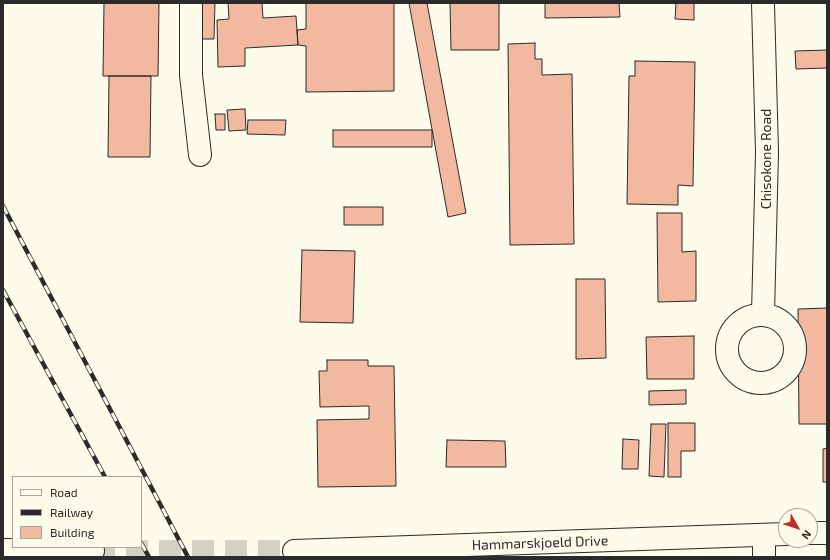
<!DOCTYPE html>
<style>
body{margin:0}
#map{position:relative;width:830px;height:560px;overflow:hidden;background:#fdfbea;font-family:"Exo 2",sans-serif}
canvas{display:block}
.frame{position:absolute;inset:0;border:4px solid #2b2b2b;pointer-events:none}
.legend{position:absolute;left:12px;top:476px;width:130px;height:72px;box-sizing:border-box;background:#fdfbea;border:1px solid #a9a89e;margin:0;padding:5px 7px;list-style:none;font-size:12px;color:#2b2b2b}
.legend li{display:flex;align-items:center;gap:8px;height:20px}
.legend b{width:20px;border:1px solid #a9a89e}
.north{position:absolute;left:778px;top:508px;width:40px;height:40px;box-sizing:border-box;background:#fdfbea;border:1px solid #a9a89e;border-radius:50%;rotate:129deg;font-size:11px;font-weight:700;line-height:16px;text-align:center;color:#2b2b2b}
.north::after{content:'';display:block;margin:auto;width:14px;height:18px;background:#c62828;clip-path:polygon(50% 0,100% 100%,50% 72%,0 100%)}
</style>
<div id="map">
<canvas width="830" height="560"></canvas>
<div class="frame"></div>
<ul class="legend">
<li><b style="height:5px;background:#fdfbea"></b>Road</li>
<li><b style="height:5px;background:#2b2b2b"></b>Railway</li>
<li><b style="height:11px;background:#f2b8a0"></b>Building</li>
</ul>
<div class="north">N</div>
</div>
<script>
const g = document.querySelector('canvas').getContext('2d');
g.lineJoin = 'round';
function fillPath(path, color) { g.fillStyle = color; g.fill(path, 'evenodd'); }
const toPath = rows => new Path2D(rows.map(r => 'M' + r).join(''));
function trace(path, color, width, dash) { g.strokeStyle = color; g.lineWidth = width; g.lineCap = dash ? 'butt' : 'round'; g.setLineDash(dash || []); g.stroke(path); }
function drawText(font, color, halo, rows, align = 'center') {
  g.font = font + ' "Exo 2",sans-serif'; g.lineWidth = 3; g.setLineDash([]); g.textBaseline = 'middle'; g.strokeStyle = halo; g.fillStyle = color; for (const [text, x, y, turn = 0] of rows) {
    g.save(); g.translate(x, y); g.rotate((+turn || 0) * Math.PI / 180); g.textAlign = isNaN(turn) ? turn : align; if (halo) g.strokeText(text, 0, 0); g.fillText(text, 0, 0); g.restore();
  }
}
const building = toPath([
 [104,3,159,3,158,76,103,76,104,3],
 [201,3,215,3,214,39,200,39,201,3],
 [228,3,262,3,263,18,296,16,298,45,245,48,245,66,218,67,217,20,229,19,228,3],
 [306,3,394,3,394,91,306,92,306,46,298,45,297,30,306,29,306,3],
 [409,3,427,3,466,213,448,217,409,3],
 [450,3,499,3,499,50,451,50,450,3],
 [545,3,619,3,620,17,545,18,545,3],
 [676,3,694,3,694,20,675,19,676,3],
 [535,43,535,59,542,59,542,75,572,74,574,244,510,245,508,44,535,43],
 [827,50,827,68,796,69,795,51,827,50],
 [635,61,695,62,693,186,678,185,678,205,627,204,629,76,635,76,635,61],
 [109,76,151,76,150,157,108,157,109,76],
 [245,109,246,130,229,131,227,110,245,109],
 [215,114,225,114,225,130,216,130,215,114],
 [248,120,286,120,285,135,247,134,248,120],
 [333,130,432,130,432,147,333,147,333,130],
 [344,207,383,207,383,225,344,225,344,207],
 [657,213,682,213,682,252,696,251,696,301,658,302,657,213],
 [302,250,355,251,353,323,300,322,302,250],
 [576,279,605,279,606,358,576,359,576,279],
 [827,308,827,424,799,424,798,309,827,308],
 [694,336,694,379,647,379,646,337,694,336],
 [327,360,368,360,368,366,394,366,396,486,318,487,317,420,369,419,369,406,320,407,319,371,327,371,327,360],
 [686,390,686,404,649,405,649,391,686,390],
 [668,423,695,423,695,451,681,451,681,477,668,477,668,423],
 [651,424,666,424,664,477,649,476,651,424],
 [623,439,639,440,638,469,622,469,623,439],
 [447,440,505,441,506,467,446,467,447,440],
 [827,448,827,482,823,482,823,449,827,448]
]);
fillPath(building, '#f2b8a0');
trace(building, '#2b2b2b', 1);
trace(toPath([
 [93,551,294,551]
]), '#d3d1c4', 22, [22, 11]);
const minor = toPath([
 [191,3,191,75,200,155],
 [763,314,767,152,763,3],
 '727 349a34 34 0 1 1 68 0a34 34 0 1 1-68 0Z',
 [764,535,764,557]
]);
const major = toPath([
 [810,533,827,533],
 [3,550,93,551],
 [294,551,786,534]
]);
trace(minor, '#2b2b2b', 24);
trace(major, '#2b2b2b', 24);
trace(minor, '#fdfbea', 22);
trace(major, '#fdfbea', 22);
const rail = toPath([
 [3,206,188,557],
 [3,290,105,477],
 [141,543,149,557]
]);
trace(rail, '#2b2b2b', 4.5);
trace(rail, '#fdfbea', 3, [9]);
drawText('14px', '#2b2b2b', '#fdfbea', [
 ["Chisokone Road",766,159,-90],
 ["Hammarskjoeld Drive",540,543,-2]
]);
</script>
